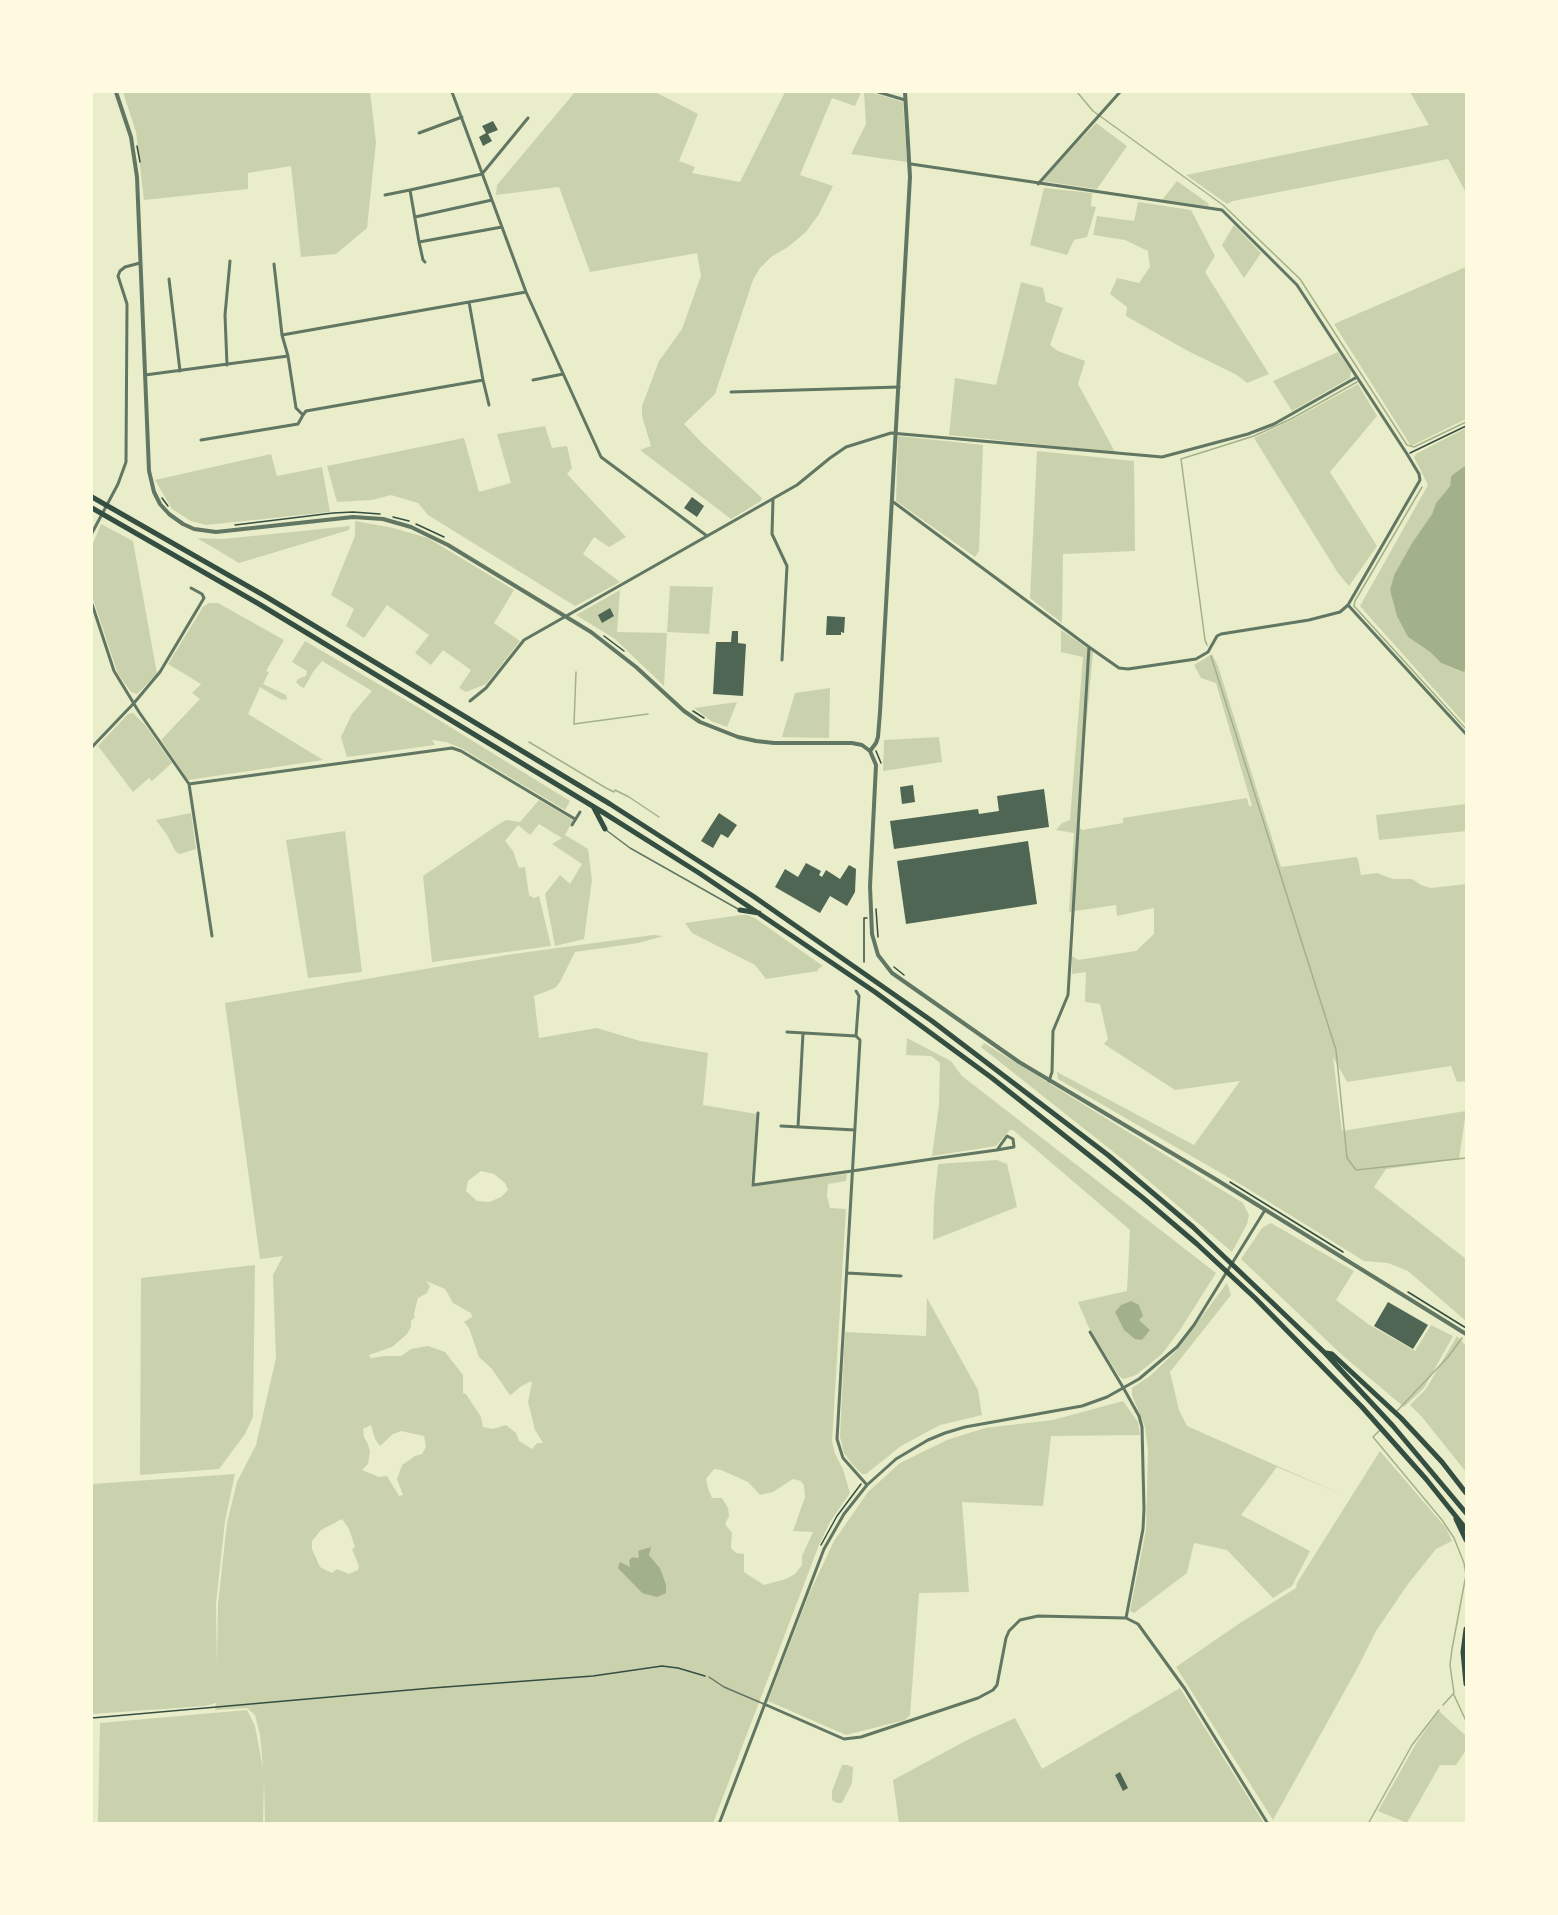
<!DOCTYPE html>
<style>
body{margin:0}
#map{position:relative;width:1558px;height:1915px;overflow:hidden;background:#e9edc9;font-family:Manrope,sans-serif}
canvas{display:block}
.frame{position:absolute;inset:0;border:93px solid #fefae0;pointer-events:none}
</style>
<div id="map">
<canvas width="1558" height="1915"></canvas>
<div class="frame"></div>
</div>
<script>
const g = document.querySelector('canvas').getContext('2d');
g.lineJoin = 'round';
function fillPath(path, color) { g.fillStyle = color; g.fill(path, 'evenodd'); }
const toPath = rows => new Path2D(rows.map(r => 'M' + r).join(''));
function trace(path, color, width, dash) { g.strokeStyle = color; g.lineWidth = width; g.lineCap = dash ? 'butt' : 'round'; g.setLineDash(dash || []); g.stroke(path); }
fillPath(toPath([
 [123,92,370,92,376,142,367,228,336,254,301,257,291,166,248,173,248,189,144,200,136,132],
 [575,92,655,92,698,114,679,161,695,167,692,173,740,182,785,92,861,92,855,106,832,98,800,175,833,186,819,214,806,232,788,247,771,257,760,268,753,280,715,394,684,424,702,443,762,498,761,501,731,519,640,450,651,446,642,416,642,406,659,361,682,329,701,276,697,253,590,272,559,187,496,195,497,185],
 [864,92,870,92,903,102,907,162,851,154,866,124],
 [1410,92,1466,92,1466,193,1448,159,1233,201,1227,204,1186,175,1429,125],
 [1096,123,1127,146,1097,189,1041,181],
 [1177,181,1209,204,1208,206,1162,200],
 [1044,188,1092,193,1091,206,1096,207,1087,237,1074,240,1067,255,1030,245],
 [1138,202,1191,210,1215,256,1205,272,1269,374,1247,383,1237,375,1188,351,1126,316,1127,307,1110,294,1117,278,1139,283,1150,267,1148,251,1125,240,1093,235,1097,216,1134,221],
 [1234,225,1261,253,1244,278,1222,245],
 [1466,267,1466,419,1411,446,1334,324],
 [1021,282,1043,288,1046,302,1063,308,1050,345,1058,351,1085,361,1078,384,1115,452,949,435,955,378,996,385],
 [1338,352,1351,371,1350,378,1292,411,1273,381],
 [1358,384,1377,416,1330,472,1377,546,1349,586,1338,573,1254,438,1296,418],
 [545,426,552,448,567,446,572,468,567,474,626,537,609,547,594,537,583,554,620,582,575,606,428,515,418,503,391,495,372,500,337,502,327,466,464,438,479,492,511,483,497,434],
 [1466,428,1466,465,1451,476,1450,486,1436,503,1432,514,1412,543,1394,575,1390,590,1408,637,1430,652,1441,663,1462,672,1466,671,1466,725,1360,606,1428,485,1414,457,1416,454],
 [898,436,983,445,979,551,975,557,896,501],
 [1037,451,1134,461,1135,551,1063,554,1062,623,1030,598],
 [271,454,277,476,322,467,330,512,206,525,191,521,172,509,155,480],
 [355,521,393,528,428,538,514,590,494,623,520,641,486,684,466,692,459,688,471,670,443,650,431,665,415,653,429,635,387,605,364,638,346,626,354,609,331,595,355,536],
 [101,524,133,541,157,674,137,694,131,692,118,674,92,596,92,546],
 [350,526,349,530,239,563,197,538,223,539],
 [670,586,713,587,709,634,667,632],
 [620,590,617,632,667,633,664,686,615,639,576,615],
 [209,603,218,603,284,640,266,671,269,672,263,684,286,695,287,699,286,700,280,699,260,687,248,714,323,760,188,780,161,740,200,699,192,693,201,684,168,664,203,607],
 [1061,630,1093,652,1077,824,1082,830,1123,823,1123,818,1247,798,1249,806,1252,806,1216,683,1201,678,1194,665,1212,654,1218,666,1281,867,1356,857,1358,859,1361,875,1377,873,1393,879,1412,879,1421,885,1431,888,1466,884,1466,1081,1457,1082,1451,1066,1347,1082,1333,1057,1342,1131,1466,1111,1459,1159,1386,1169,1374,1187,1466,1259,1466,1321,1408,1271,1388,1263,1364,1261,1245,1187,1058,1079,1057,1072,1194,1145,1240,1081,1175,1090,1104,1044,1108,1039,1100,1004,1085,1002,1086,972,1072,974,1072,956,1078,960,1136,951,1154,934,1154,908,1117,916,1116,905,1069,912,1074,833,1056,830,1062,823,1070,820,1083,657,1061,652],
 [305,641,421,709,570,801,565,810,461,748,446,742,432,740,435,745,347,757,341,737,352,714,372,691,322,661,313,672,304,688,300,686,296,682,298,679,306,676,307,671,292,662],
 [830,688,829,738,782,737,795,693],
 [737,702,727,727,711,721,694,708],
 [133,713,145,725,172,763,152,781,149,778,133,792,98,746,128,714],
 [939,737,942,762,883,771,884,740],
 [539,800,573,820,565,835,588,849,592,880,584,939,555,946,545,894,560,875,570,884,582,864,552,844,562,838,539,824,530,835,518,825,505,841,513,851,519,868,525,867,529,895,534,898,539,896,551,946,432,962,423,876,502,822,507,820,520,822],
 [1466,804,1466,831,1379,840,1376,815],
 [191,813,196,849,180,854,176,852,167,835,156,820],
 [345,831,362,972,308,978,286,840],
 [741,915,748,915,756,919,823,966,818,969,818,971,766,979,755,965,692,933,685,923],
 [653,935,664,936,638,943,575,952,560,982,555,988,534,996,539,1038,597,1028,640,1041,708,1053,703,1105,757,1114,751,1185,847,1174,846,1181,828,1184,827,1196,830,1208,846,1209,832,1441,835,1454,843,1469,850,1493,830,1522,819,1545,713,1823,265,1823,264,1778,263,1823,98,1823,100,1723,247,1710,255,1726,263,1768,260,1735,255,1715,247,1708,215,1710,216,1703,205,1706,92,1714,92,1484,235,1474,225,1521,216,1603,217,1667,218,1604,227,1523,237,1482,256,1445,276,1358,273,1275,283,1256,260,1259,225,1003,513,954],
 [481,1171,494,1174,505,1183,508,1190,501,1197,489,1202,477,1201,466,1191,468,1181],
 [426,1281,445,1289,453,1303,471,1313,472,1317,464,1322,469,1328,479,1357,492,1369,509,1394,511,1395,520,1387,531,1381,532,1382,528,1402,535,1430,543,1443,537,1443,532,1449,519,1441,516,1433,506,1425,493,1429,483,1427,481,1417,466,1394,463,1393,463,1375,445,1352,428,1346,411,1349,401,1356,384,1356,371,1358,369,1355,392,1347,407,1334,411,1327,411,1321,415,1317,414,1314,418,1298,427,1293,430,1286],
 [371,1425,375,1439,380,1446,393,1434,401,1431,424,1436,426,1447,422,1454,415,1456,402,1465,397,1479,403,1495,399,1496,387,1476,379,1477,362,1470,368,1464,370,1452,368,1444,364,1437,363,1429],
 [714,1469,721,1470,748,1482,760,1495,773,1492,793,1479,801,1481,804,1486,805,1497,793,1531,813,1532,802,1556,802,1565,795,1574,786,1579,764,1585,744,1572,744,1554,736,1553,731,1548,732,1533,725,1524,729,1516,728,1508,722,1498,712,1498,708,1488,706,1479],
 [342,1519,349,1529,355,1547,352,1549,359,1566,358,1570,349,1574,337,1569,332,1573,320,1567,312,1549,312,1541,321,1530],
 [649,1555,660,1568,666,1584,642,1593,633,1583,630,1568,640,1557],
 [907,1038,951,1061,962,1076,1216,1273,1180,1330,1162,1354,1136,1375,1124,1379,1119,1376,1089,1328,1078,1302,1127,1291,1130,1230,1013,1130,1010,1130,996,1146,932,1156,939,1105,940,1063,931,1056,906,1055],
 [984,1043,1243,1203,1249,1215,1247,1224,1232,1252,1130,1165,981,1047],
 [997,1160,1007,1164,1017,1207,933,1240,934,1204,938,1164],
 [1271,1223,1354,1271,1336,1300,1368,1324,1415,1351,1431,1325,1453,1336,1424,1388,1404,1407,1342,1355,1241,1259,1262,1228],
 [255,1265,253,1417,245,1434,219,1469,140,1475,141,1278],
 [1227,1283,1231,1295,1170,1372,1179,1410,1187,1426,1343,1495,1277,1467,1241,1515,1310,1551,1292,1586,1273,1598,1227,1550,1194,1543,1187,1573,1134,1613,1130,1611,1146,1530,1148,1450,1145,1427,1132,1395,1132,1388,1150,1376,1175,1352],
 [927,1298,978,1390,982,1415,940,1425,901,1446,866,1474,862,1474,852,1464,844,1453,840,1437,845,1332,926,1336],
 [1457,1336,1466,1346,1466,1472,1422,1417,1410,1405,1426,1389],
 [1123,1401,1138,1422,1140,1435,1051,1436,1043,1506,962,1502,969,1592,919,1593,910,1715,905,1720,846,1735,768,1701,809,1594,834,1541,868,1492,900,1463,947,1440,985,1428,1053,1420],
 [1380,1451,1446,1528,1452,1541,1436,1549,1408,1584,1376,1631,1358,1667,1273,1820,1176,1667,1240,1623,1296,1588,1297,1583],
 [1180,1688,1264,1823,899,1823,893,1780,971,1738,1015,1718,1042,1769],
 [1439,1711,1466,1736,1466,1750,1456,1765,1440,1765,1407,1823,1378,1811,1417,1742],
 [842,1765,847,1765,853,1767,852,1783,842,1803,837,1803,832,1800,832,1791]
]), '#cad2ad');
fillPath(toPath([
 [1466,465,1466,671,1463,672,1441,663,1430,652,1408,637,1397,616,1390,590,1394,575,1412,543,1432,514,1436,503,1450,486,1451,476],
 [1131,1301,1139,1305,1143,1316,1139,1320,1150,1330,1142,1340,1135,1339,1124,1330,1115,1312,1121,1305],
 [651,1547,649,1555,660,1568,666,1584,666,1593,657,1597,642,1593,618,1568,620,1562,630,1567,629,1560,633,1557,637,1558,639,1557,638,1551]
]), '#a3b18a');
trace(toPath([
 [1077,92,1093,111,1223,205,1300,279,1407,445,1414,447,1466,422],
 [1422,487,1355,601,1354,606,1466,729],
 [1207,645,1205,640,1181,459,1254,436,1291,419,1357,382],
 [1211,656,1336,1050,1347,1158,1356,1170,1466,1158],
 [576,672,574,724,648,714],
 [529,742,606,788,614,792,615,790,629,797,659,817],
 [1397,1411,1448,1357,1462,1338],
 [1380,1430,1373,1437,1442,1520,1454,1538,1464,1563,1466,1575,1452,1649,1450,1665,1454,1693,1443,1705],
 [1454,1695,1466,1721],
 [1368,1824,1412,1745,1439,1710]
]), '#a3b18a', 1.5);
fillPath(toPath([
 [493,121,498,130,488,134,492,141,483,146,479,137,486,133,482,126],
 [692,497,704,506,697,517,684,508],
 [610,608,614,616,602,623,598,615],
 [827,616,845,617,844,633,841,632,841,635,826,635],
 [732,631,738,631,738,643,746,644,743,696,713,694,716,642,731,642],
 [913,785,915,802,902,804,900,787],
 [1044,789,1049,827,894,849,890,821,978,809,979,814,999,811,997,796],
 [719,813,737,825,728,838,721,834,713,848,701,841],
 [1028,841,1037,904,906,924,897,861],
 [806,863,821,871,819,875,822,877,826,870,840,879,849,865,856,869,855,892,847,906,830,896,820,913,775,887,785,869,798,877],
 [1388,1302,1428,1325,1413,1349,1374,1326],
 [1120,1772,1128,1788,1123,1791,1115,1775]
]), '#4f6655');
trace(toPath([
 [137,146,140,162],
 [1410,453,1466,426],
 [162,498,168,506],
 [393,517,409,521],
 [416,524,444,537],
 [235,525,333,513,353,512,380,514],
 [604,636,624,651],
 [693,711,704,718],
 [876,751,881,763],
 [876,909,878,937],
 [864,962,864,918,867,918],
 [894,967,904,975],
 [1230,1182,1343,1252],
 [1408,1292,1466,1328],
 [821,1545,837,1516,861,1484],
 [92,1718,432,1688,593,1676,662,1666,678,1668,705,1676]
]), '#344e41', 1.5);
trace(toPath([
 [606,830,630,848,738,909],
 [709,1677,724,1687,764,1704]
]), '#617663', 1.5);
trace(toPath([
 [452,92,526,292,601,457,707,536],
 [878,92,905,100],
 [419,133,462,117],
 [1038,184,1120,92],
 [385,195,410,190],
 [415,217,492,200],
 [419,242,410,190,482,174,528,118],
 [425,262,423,260,419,242,502,227],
 [274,264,282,335],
 [169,279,180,371],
 [469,302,483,380,489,405],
 [288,356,296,408,303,415,306,411,483,380],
 [227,365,225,315,230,261],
 [145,375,288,356,282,335,526,292],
 [533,380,563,374],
 [731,392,899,387],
 [201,440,298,424,303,415],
 [773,499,772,534,787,566,782,660],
 [892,501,1089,647,1119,668,1128,669,1196,659,1208,652,1217,636,1221,634,1309,620,1340,612,1348,605,1420,480,1419,474,1407,454,1297,285,1222,210,911,164],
 [92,533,118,484,126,462,127,304,118,276,120,271,125,267,140,263],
 [92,604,114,671,139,712,189,784,212,936],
 [1348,605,1466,734],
 [470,701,486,688,524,640,797,485,830,458,846,447,891,433,1162,457,1248,434,1274,424,1357,377],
 [92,747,134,703,160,672,204,598,202,594,191,588],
 [189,784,452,748,461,751,575,819],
 [572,825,580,812],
 [787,1032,856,1036,860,1040,837,1439,843,1458,867,1485],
 [856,1036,859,996,856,991],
 [1049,1081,1052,1072,1053,1031,1068,995,1089,647],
 [758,1113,753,1185,852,1171,932,1159,997,1150,1014,1147,1013,1139,1007,1136,997,1150],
 [781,1126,855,1130],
 [798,1127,803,1033],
 [847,1273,901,1276],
 [1090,1332,1124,1389,1139,1416,1142,1427,1144,1509,1143,1529,1126,1618],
 [764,1704,844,1739,861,1737,978,1698,993,1690,997,1685,1006,1638,1009,1631,1020,1620,1038,1616,1126,1618,1138,1624,1185,1689,1268,1824],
 [719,1824,824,1549,844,1514,867,1485,896,1459,928,1440,945,1433,965,1427,1082,1406,1107,1397,1139,1379,1177,1347,1194,1325,1265,1210]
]), '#617663', 3);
trace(toPath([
 [116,92,131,137,137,177,149,471,154,492,160,504,169,514,183,524,194,529,216,532,353,517,383,519,411,527,448,545,591,632,636,667,684,711,700,722,738,737,756,741,774,743,852,743,862,745,870,751,876,765,870,886,872,934,878,955,892,973,1019,1062,1217,1180,1466,1334],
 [870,751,876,743,878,737,880,712,910,177,905,92]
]), '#617663', 4);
trace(toPath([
 [92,497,265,596,610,804,753,896,932,1021,1108,1155,1193,1227,1325,1353,1393,1426,1466,1513],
 [92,508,259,604,604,813,699,873,875,992,992,1078,1143,1198,1197,1244,1255,1298,1362,1407,1426,1479,1466,1529],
 [594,808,605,829],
 [740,910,759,913],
 [1326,1353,1332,1354,1401,1418,1442,1462,1466,1493],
 [1456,1519,1466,1540],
 [1466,1629,1463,1652,1466,1684]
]), '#344e41', 5);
</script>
